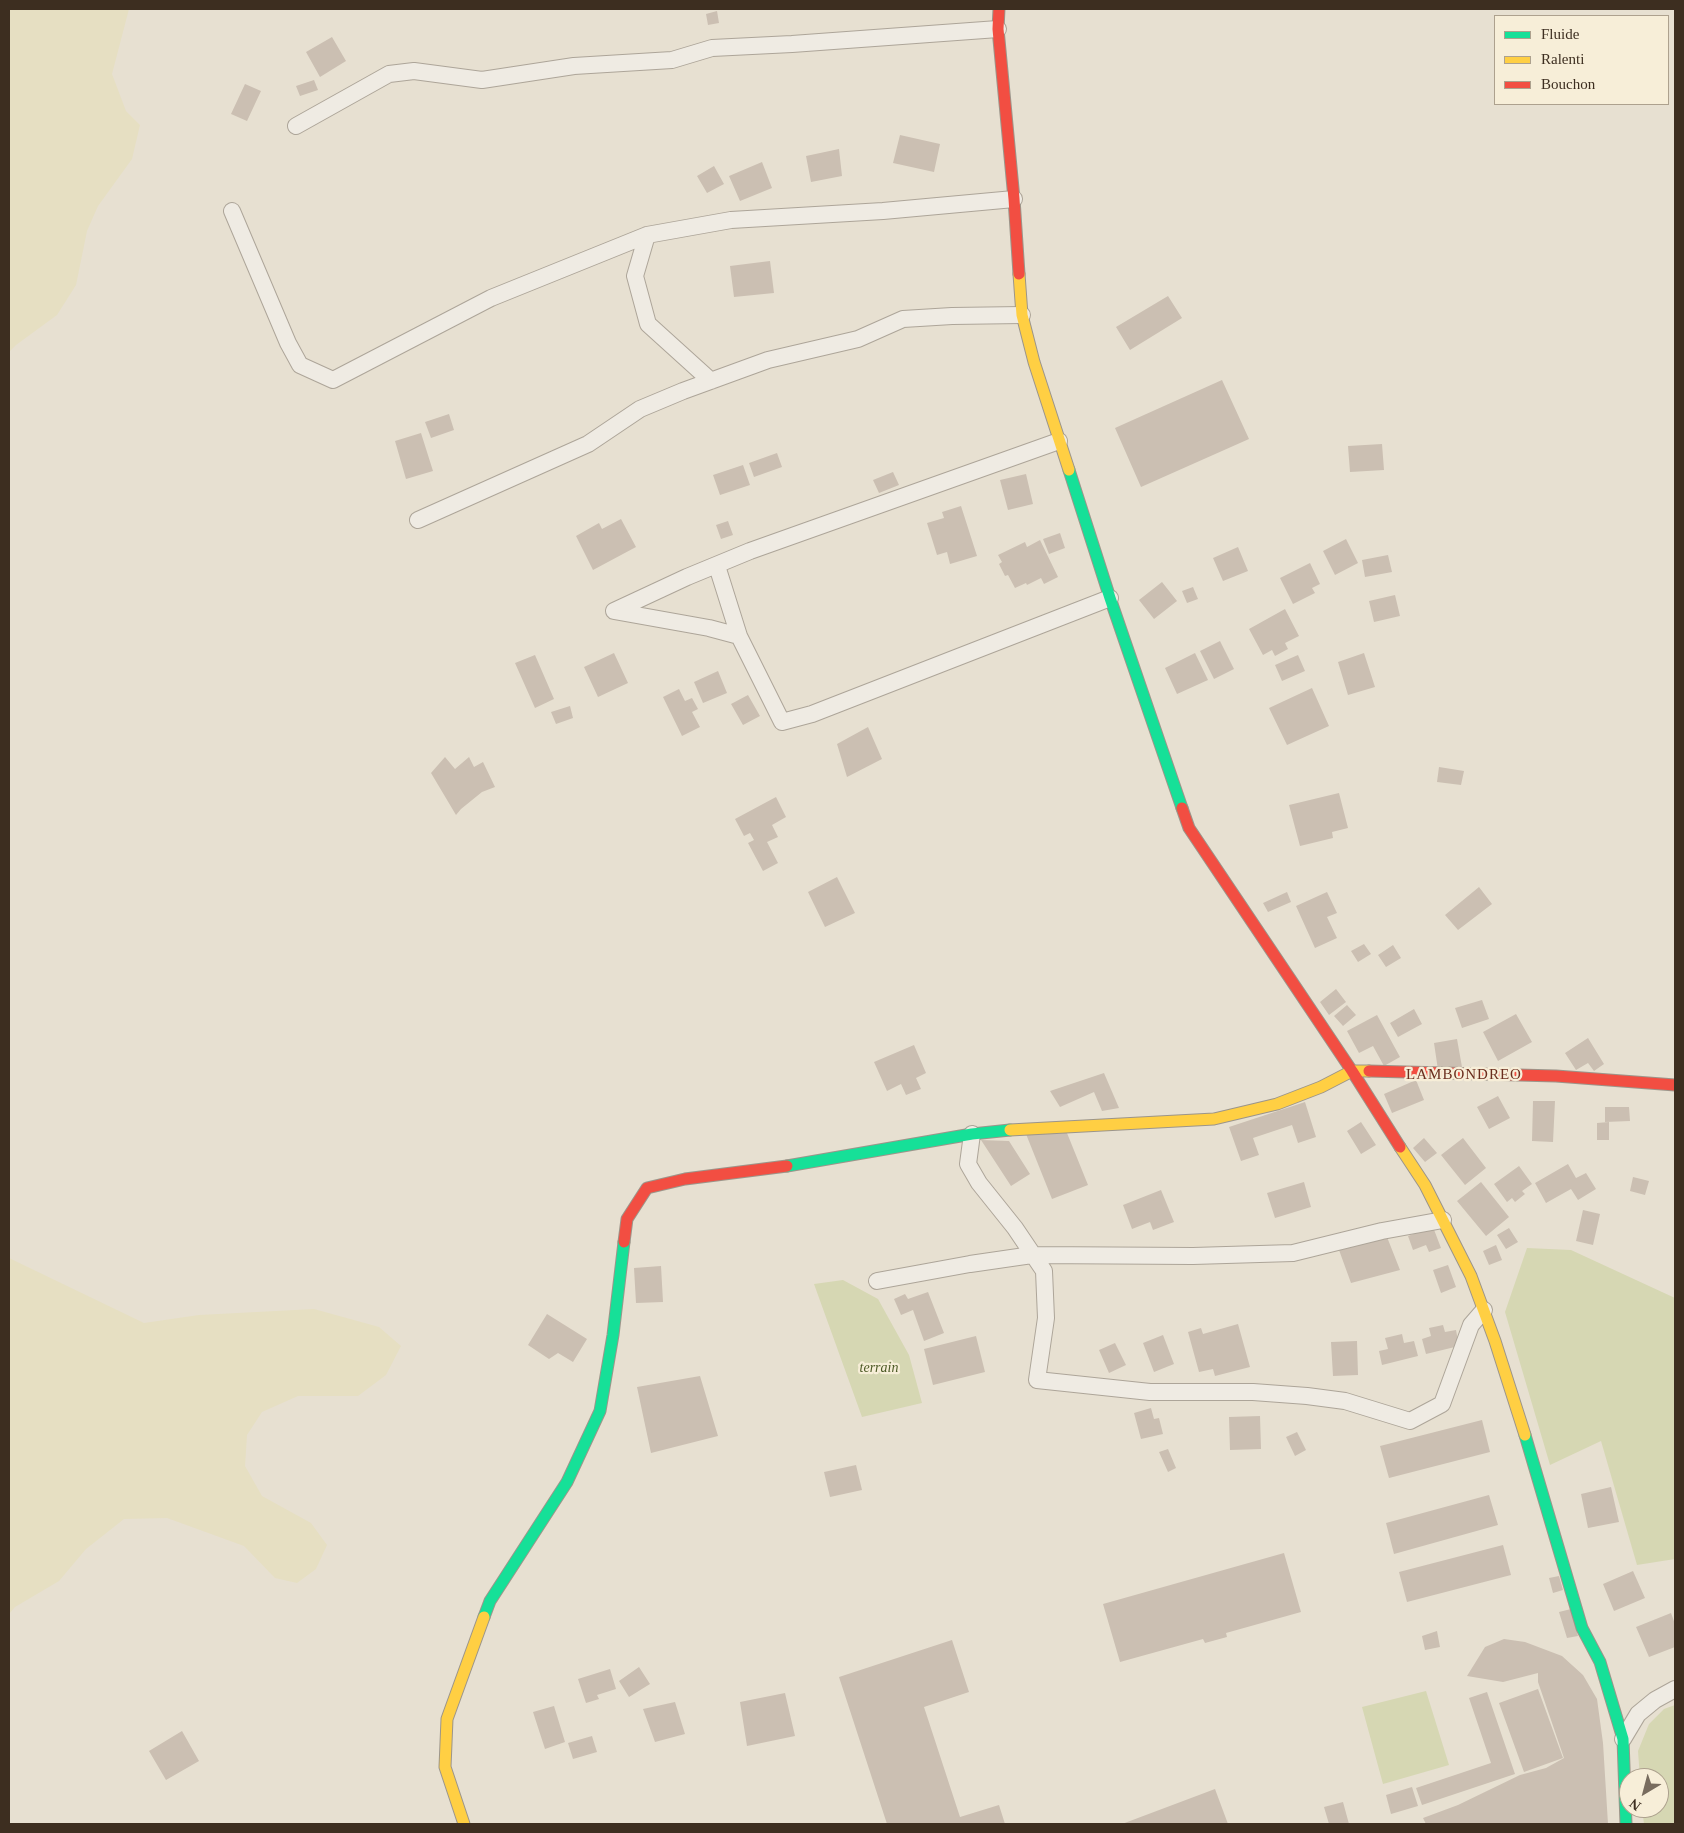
<!DOCTYPE html>
<style>
body{margin:0}
#map{position:relative;width:1684px;height:1833px;overflow:hidden;background:#e7e0d1;font-family:"Times New Roman",serif}
canvas{display:block}
.frame{position:absolute;inset:0;border:10px solid #3d2e20;pointer-events:none}
.legend{position:absolute;left:1494px;top:15px;width:175px;height:90px;box-sizing:border-box;background:#f7eed8;border:1px solid #ada18e;margin:0;padding:6px 9px;list-style:none;font-size:15px;color:#3d2e20}
.legend li{display:flex;align-items:center;gap:10px;height:25px}
.legend b{width:25px;border:1px solid #ada18e}
.north{position:absolute;left:1619px;top:1768px;width:50px;height:50px;box-sizing:border-box;background:#f7eed8;border:1px solid #ada18e;border-radius:50%;rotate:217deg;font-size:14px;font-weight:700;line-height:20px;text-align:center;color:#3d2e20}
.north::after{content:'';display:block;margin:auto;width:18px;height:22px;background:#786c5e;clip-path:polygon(50% 0,100% 100%,50% 72%,0 100%)}
</style>
<div id="map">
<canvas width="1684" height="1833"></canvas>
<div class="frame"></div>
<ul class="legend">
<li><b style="height:6px;background:#16e098"></b>Fluide</li>
<li><b style="height:6px;background:#ffcf43"></b>Ralenti</li>
<li><b style="height:6px;background:#f24e42"></b>Bouchon</li>
</ul>
<div class="north">N</div>
</div>
<script>
const g = document.querySelector('canvas').getContext('2d');
g.lineJoin = 'round';
function fillPath(path, color) { g.fillStyle = color; g.fill(path, 'evenodd'); }
const toPath = rows => new Path2D(rows.map(r => 'M' + r).join(''));
function trace(path, color, width, dash) { g.strokeStyle = color; g.lineWidth = width; g.lineCap = dash ? 'butt' : 'round'; g.setLineDash(dash || []); g.stroke(path); }
function drawText(font, color, halo, rows, align = 'center') {
  g.font = font + ' "Times New Roman",serif'; g.lineWidth = 4.5; g.setLineDash([]); g.textBaseline = 'middle'; g.strokeStyle = halo; g.fillStyle = color; for (const [text, x, y, turn = 0] of rows) {
    g.save(); g.translate(x, y); g.rotate((+turn || 0) * Math.PI / 180); g.textAlign = isNaN(turn) ? turn : align; if (halo) g.strokeText(text, 0, 0); g.fillText(text, 0, 0); g.restore();
  }
}
fillPath(toPath([
 [9,9,129,9,112,74,126,111,140,125,132,159,98,206,87,231,76,285,57,315,16,345,9,352],
 [9,1258,144,1323,199,1315,314,1309,379,1327,401,1346,386,1375,358,1396,298,1396,262,1412,247,1435,245,1466,262,1496,311,1523,327,1545,316,1569,297,1583,275,1578,244,1546,167,1518,124,1519,86,1549,59,1581,15,1607,9,1614]
]), '#e6dfc2');
fillPath(toPath([
 [1527,1248,1571,1250,1675,1298,1675,1559,1637,1565,1601,1441,1550,1465,1505,1312],
 [843,1280,878,1299,909,1355,922,1403,862,1417,814,1284],
 [1426,1691,1449,1765,1383,1784,1362,1707],
 [1675,1705,1675,1824,1644,1824,1642,1808,1659,1808,1659,1778,1640,1778,1638,1751,1649,1724,1664,1709]
]), '#d6d7b3');
fillPath(toPath([
 [717,11,719,23,708,25,706,14],
 [332,37,346,61,320,77,306,52],
 [314,80,318,90,300,96,296,86],
 [245,84,261,91,247,121,231,114],
 [900,135,940,144,934,172,893,163],
 [839,149,842,176,811,182,806,156],
 [762,162,772,188,740,201,729,176],
 [714,166,724,184,707,193,697,176],
 [770,261,774,293,734,297,730,266],
 [1168,296,1182,318,1130,350,1116,327],
 [1222,380,1249,439,1141,487,1115,428],
 [449,414,454,430,431,438,425,422],
 [421,433,433,471,406,479,395,441],
 [1382,444,1384,470,1350,472,1348,446],
 [777,453,782,467,754,477,749,463],
 [743,465,750,485,720,495,713,475],
 [893,472,899,485,879,493,873,480],
 [1026,474,1033,504,1008,510,1000,480],
 [961,506,977,556,950,564,947,552,937,555,927,523,944,518,942,512],
 [621,519,636,547,593,570,576,536,599,523,602,529],
 [728,521,733,535,721,539,716,525],
 [1060,533,1065,548,1049,554,1043,539],
 [1346,539,1358,563,1335,575,1323,551],
 [1040,540,1058,577,1044,584,1041,578,1027,585,1026,583,1015,588,1008,575,1005,576,999,564,1002,562,998,555,1025,542,1027,547],
 [1238,547,1248,571,1223,581,1213,558],
 [1388,555,1392,572,1365,577,1362,560],
 [1310,563,1320,584,1312,588,1315,593,1293,604,1280,578],
 [1162,582,1177,601,1154,619,1139,600],
 [1193,587,1198,599,1187,603,1182,591],
 [1395,595,1400,616,1374,622,1369,601],
 [1285,609,1299,636,1285,643,1288,649,1275,656,1272,650,1263,655,1249,629],
 [1220,641,1234,669,1214,679,1200,651],
 [614,653,628,683,598,697,584,667],
 [1195,653,1208,680,1177,694,1165,668],
 [1364,653,1375,687,1348,695,1338,662],
 [535,655,554,699,535,708,515,663],
 [1298,655,1305,671,1282,681,1275,665],
 [718,671,727,693,703,703,694,682],
 [1312,688,1329,726,1287,745,1269,708],
 [679,689,685,701,692,698,698,709,692,712,700,727,682,736,663,697],
 [748,695,760,716,743,725,731,704],
 [570,706,573,718,556,724,551,712],
 [868,727,882,759,847,777,837,744],
 [445,757,455,769,469,757,474,767,483,762,495,787,482,792,461,809,456,815,431,773],
 [1439,767,1464,771,1461,785,1437,782],
 [1339,793,1348,828,1332,832,1333,838,1300,846,1289,805],
 [776,797,786,817,772,825,778,837,767,842,778,863,763,871,748,843,754,840,750,833,744,836,735,819],
 [837,877,855,913,825,927,808,892],
 [1479,887,1492,904,1458,930,1445,915],
 [1287,892,1291,902,1268,912,1263,903],
 [1327,892,1337,913,1327,917,1337,938,1315,948,1296,906],
 [1364,944,1371,954,1358,962,1351,951],
 [1393,945,1401,958,1386,967,1378,955],
 [1336,989,1346,1002,1329,1015,1320,1002],
 [1482,1000,1489,1019,1462,1028,1455,1008],
 [1347,1005,1356,1015,1343,1026,1334,1016],
 [1414,1009,1422,1024,1398,1037,1390,1023],
 [1516,1014,1532,1042,1498,1061,1483,1032],
 [1377,1015,1400,1057,1384,1066,1373,1046,1359,1053,1347,1031],
 [1588,1038,1604,1064,1594,1071,1588,1063,1576,1070,1565,1053],
 [1457,1039,1462,1067,1438,1070,1434,1043],
 [914,1045,926,1073,916,1078,921,1089,906,1095,901,1084,887,1091,874,1062],
 [1104,1073,1119,1108,1102,1111,1094,1092,1060,1107,1050,1091],
 [1416,1080,1424,1100,1392,1113,1384,1094],
 [1498,1096,1510,1118,1489,1129,1477,1107],
 [1533,1101,1555,1101,1553,1142,1532,1141],
 [1305,1102,1316,1137,1298,1143,1292,1125,1253,1138,1259,1155,1241,1161,1229,1127],
 [1605,1107,1629,1107,1630,1121,1605,1122],
 [1361,1122,1376,1145,1361,1154,1347,1131],
 [1609,1122,1609,1140,1597,1140,1597,1123],
 [1067,1133,1088,1185,1052,1199,1026,1134],
 [1424,1138,1437,1153,1425,1162,1413,1148],
 [1463,1138,1486,1168,1465,1185,1441,1155],
 [981,1140,1009,1141,1030,1174,1011,1186],
 [1568,1164,1576,1178,1586,1173,1596,1189,1578,1200,1571,1189,1546,1203,1535,1183],
 [1519,1166,1532,1184,1522,1191,1525,1194,1515,1202,1512,1198,1507,1202,1494,1184],
 [1633,1177,1649,1181,1645,1195,1630,1191],
 [1304,1182,1311,1207,1275,1218,1267,1193],
 [1481,1182,1509,1217,1486,1236,1457,1201],
 [1161,1190,1174,1222,1153,1230,1150,1222,1132,1229,1123,1205],
 [1583,1210,1600,1214,1593,1245,1576,1241],
 [1433,1227,1441,1248,1429,1252,1426,1245,1413,1250,1408,1236],
 [1509,1228,1518,1242,1506,1249,1497,1235],
 [1387,1237,1400,1270,1351,1283,1339,1250],
 [1496,1245,1502,1260,1489,1265,1483,1251],
 [1448,1265,1456,1287,1441,1293,1433,1270],
 [661,1266,663,1302,636,1303,634,1268],
 [928,1292,944,1333,924,1341,913,1310,901,1315,894,1299,905,1294,908,1299],
 [547,1314,587,1339,573,1362,558,1353,549,1359,528,1345],
 [1238,1324,1250,1367,1215,1376,1213,1369,1199,1372,1188,1332,1201,1328,1203,1334],
 [1443,1325,1445,1332,1456,1330,1459,1346,1426,1354,1422,1339,1431,1336,1429,1328],
 [1402,1334,1404,1343,1414,1341,1418,1356,1382,1365,1379,1351,1388,1349,1385,1338],
 [1163,1335,1174,1364,1154,1372,1143,1343],
 [976,1336,985,1372,933,1385,924,1349],
 [1357,1341,1358,1375,1333,1376,1331,1342],
 [1115,1343,1126,1365,1109,1373,1099,1350],
 [700,1376,718,1436,651,1453,637,1387],
 [1151,1408,1154,1419,1159,1418,1163,1434,1141,1439,1134,1413],
 [1260,1416,1261,1449,1230,1450,1229,1417],
 [1482,1420,1490,1452,1389,1478,1380,1446],
 [1297,1432,1306,1450,1295,1456,1286,1437],
 [1168,1449,1176,1468,1168,1472,1159,1452],
 [856,1465,862,1490,830,1497,824,1472],
 [1611,1487,1619,1522,1588,1528,1581,1494],
 [1489,1495,1498,1525,1394,1554,1386,1523],
 [1503,1545,1511,1575,1407,1602,1399,1572],
 [1284,1553,1301,1612,1226,1633,1227,1637,1205,1643,1203,1639,1120,1662,1103,1604],
 [1633,1571,1645,1598,1614,1611,1603,1584],
 [1559,1576,1563,1590,1553,1593,1549,1578],
 [1571,1609,1578,1636,1567,1638,1559,1612],
 [1671,1613,1675,1624,1675,1647,1649,1657,1636,1627],
 [1437,1631,1440,1647,1425,1650,1422,1636],
 [1504,1639,1525,1642,1562,1656,1583,1675,1597,1699,1603,1743,1608,1824,1426,1824,1423,1818,1458,1805,1520,1775,1546,1768,1564,1758,1538,1682,1538,1673,1503,1682,1467,1676,1485,1647],
 [952,1640,969,1692,924,1707,960,1817,999,1805,1005,1824,887,1824,839,1677],
 [639,1667,650,1684,629,1697,619,1681],
 [610,1669,616,1689,597,1695,599,1699,586,1703,578,1679],
 [1538,1689,1563,1758,1524,1772,1499,1703],
 [1487,1692,1515,1774,1422,1805,1416,1788,1491,1763,1469,1698],
 [785,1693,795,1736,747,1746,740,1702],
 [675,1702,685,1734,655,1742,643,1709],
 [554,1706,565,1742,545,1749,533,1712],
 [182,1731,199,1761,166,1780,149,1751],
 [592,1736,597,1752,573,1759,568,1743],
 [1412,1787,1418,1806,1391,1814,1386,1795],
 [1215,1789,1228,1824,1122,1824],
 [1343,1802,1349,1824,1329,1824,1324,1807]
]), '#cbbfb2');
const street = toPath([
 [296,126,389,74,414,71,482,80,574,66,672,60,712,48,792,44,998,29],
 [232,211,288,343,300,365,333,380,491,298,647,235,731,220,883,211,1014,199],
 [647,235,635,276,648,324,711,381],
 [418,520,588,444,640,409,683,391,768,360,858,339,903,319,952,316,1022,315],
 [717,566,739,636,782,722,812,714,1110,598],
 [739,636,709,628,614,611,687,577,750,551,1059,441],
 [972,1134,968,1164,979,1183,1015,1228,1044,1271,1046,1318,1037,1380,1150,1392,1253,1392,1307,1396,1345,1401,1410,1421,1442,1404,1471,1325,1484,1310],
 [877,1281,970,1264,1032,1255,1193,1256,1293,1253,1382,1231,1443,1220],
 [1623,1739,1638,1714,1655,1700,1675,1689]
]);
const fast = toPath([
 [1069,470,1110,598,1182,808],
 [787,1166,972,1134,1010,1130],
 [1525,1435,1582,1628,1600,1662,1623,1739,1626,1824],
 [484,1617,490,1601,567,1482,600,1411,613,1335,624,1242]
]);
const slow = toPath([
 [1019,274,1022,315,1034,362,1069,470],
 [1010,1130,1214,1119,1277,1104,1321,1087,1352,1071,1369,1071],
 [1400,1147,1425,1185,1471,1276,1495,1341,1525,1435],
 [464,1824,445,1767,447,1719,484,1617]
]);
const jam = toPath([
 [999,9,998,29,1014,199,1019,274],
 [1182,808,1189,828,1352,1071,1400,1147],
 [1369,1071,1556,1076,1675,1085],
 [624,1242,627,1219,647,1188,685,1179,787,1166]
]);
trace(street, '#ada599', 18);
trace(fast, '#9c958a', 13);
trace(slow, '#9c958a', 13);
trace(jam, '#9c958a', 13);
trace(street, '#efebe3', 16);
trace(fast, '#16e098', 11);
trace(slow, '#ffcf43', 11);
trace(jam, '#f24e42', 11);
drawText('italic 14px', '#4d5a26', '#f7eed8', [
 ["terrain",879,1368]
]);
g.letterSpacing = '1px';
drawText('15px', '#6b2e1e', '#f7eed8', [
 ["LAMBONDREO",1464,1075]
]);
g.letterSpacing = '0px';
</script>
